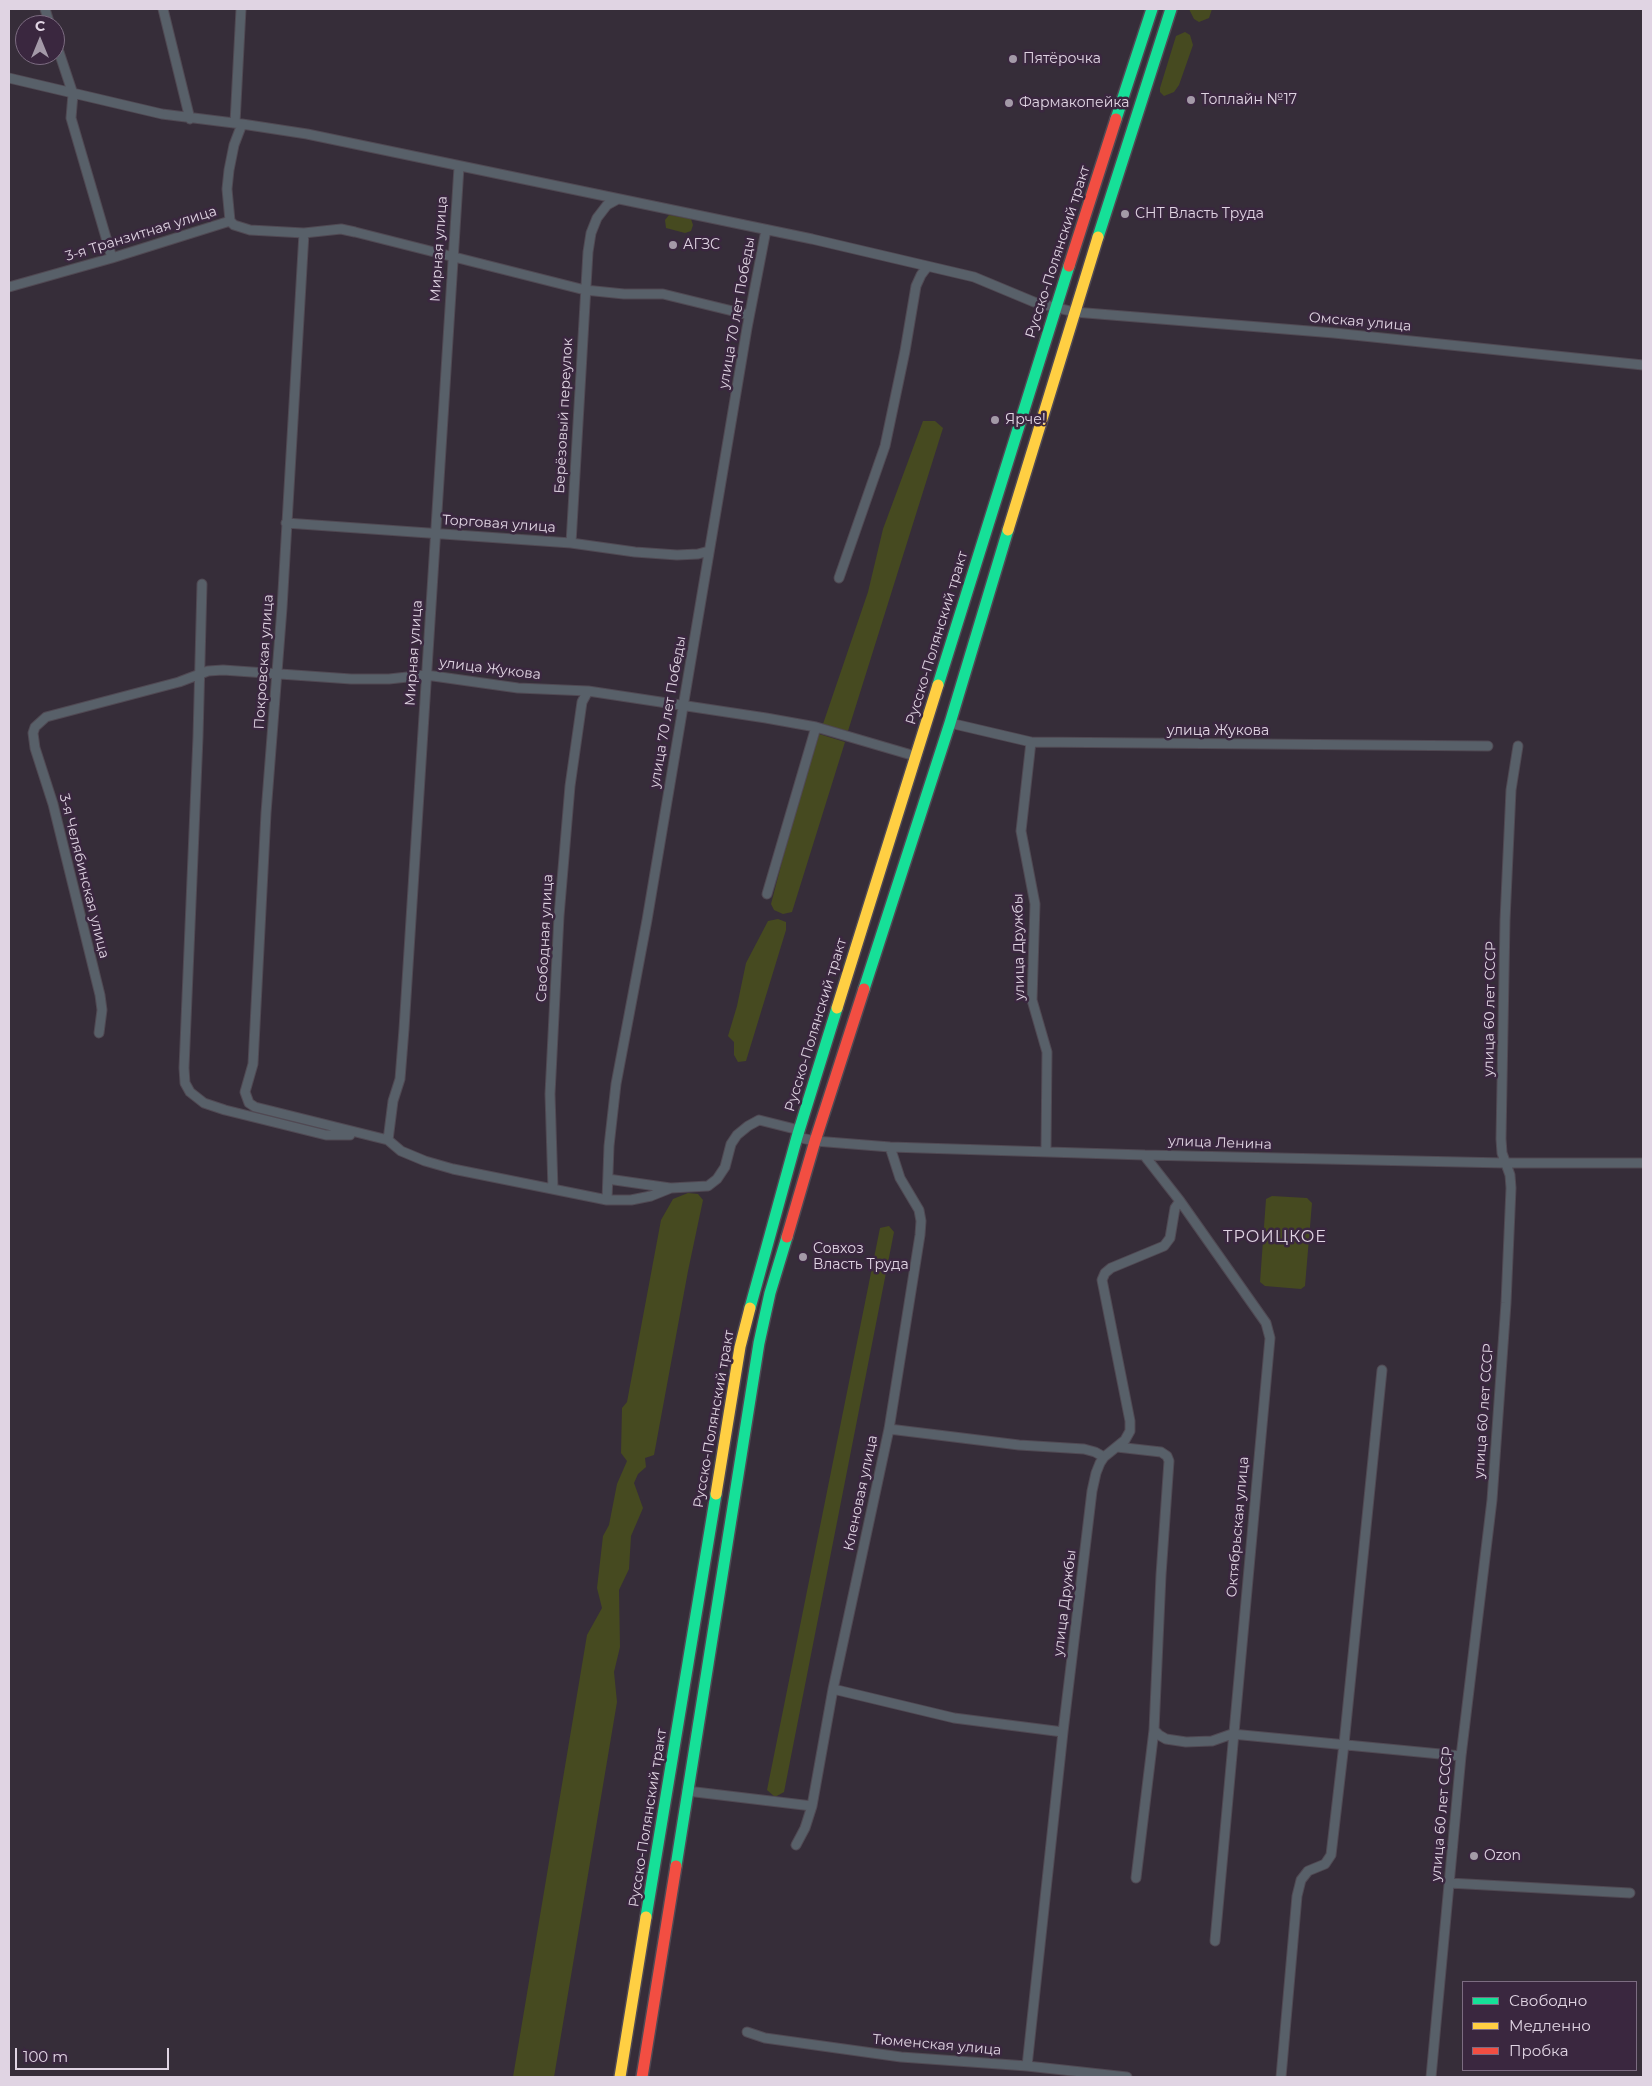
<!DOCTYPE html>
<meta charset="utf-8">
<style>
body{margin:0}
#map{position:relative;width:1652px;height:2086px;overflow:hidden;background:#362d39;font-family:Montserrat,sans-serif}
canvas{display:block}
.frame{position:absolute;inset:0;border:10px solid #e0d4e3;pointer-events:none}
.legend{position:absolute;left:1462px;top:1981px;width:175px;height:90px;box-sizing:border-box;background:#3a273f;border:1px solid #7c6c81;margin:0;padding:6px 9px;list-style:none;font-size:15px;color:#e0d4e3}
.legend li{display:flex;align-items:center;gap:10px;height:25px}
.legend b{width:25px;border:1px solid #7c6c81}
.north{position:absolute;left:15px;top:15px;width:50px;height:50px;box-sizing:border-box;background:#3a273f;border:1px solid #7c6c81;border-radius:50%;rotate:0deg;font-size:14px;font-weight:700;line-height:20px;text-align:center;color:#e0d4e3}
.north::after{content:'';display:block;margin:auto;width:18px;height:22px;background:#a49aa8;clip-path:polygon(50% 0,100% 100%,50% 72%,0 100%)}
.scale{position:absolute;left:15px;top:2048px;width:154px;height:22px;box-sizing:border-box;border:2px solid #e0d4e3;border-top:0;padding-left:6px;font-size:15px;line-height:18px;white-space:nowrap;color:#e0d4e3;-webkit-text-stroke:4px #3a273f;paint-order:stroke}
</style>
<div id="map">
<canvas width="1652" height="2086"></canvas>
<div class="frame"></div>
<ul class="legend">
<li><b style="height:6px;background:#16e098"></b>Свободно</li>
<li><b style="height:6px;background:#ffcf43"></b>Медленно</li>
<li><b style="height:6px;background:#f24e42"></b>Пробка</li>
</ul>
<div class="north">С</div>
<div class="scale">100 m</div>
</div>
<script>
const g = document.querySelector('canvas').getContext('2d');
g.lineJoin = 'round';
function fillPath(path, color) { g.fillStyle = color; g.fill(path, 'evenodd'); }
const toPath = rows => new Path2D(rows.map(r => 'M' + r).join(''));
function trace(path, color, width, dash) { g.strokeStyle = color; g.lineWidth = width; g.lineCap = dash ? 'butt' : 'round'; g.setLineDash(dash || []); g.stroke(path); }
function drawText(font, color, halo, rows, align = 'center') {
  g.font = font + ' Montserrat,sans-serif'; g.lineWidth = 5; g.setLineDash([]); g.textBaseline = 'middle'; g.strokeStyle = halo; g.fillStyle = color; for (const [text, x, y, turn = 0] of rows) {
    g.save(); g.translate(x, y); g.rotate((+turn || 0) * Math.PI / 180); g.textAlign = isNaN(turn) ? turn : align; if (halo) g.strokeText(text, 0, 0); g.fillText(text, 0, 0); g.restore();
  }
}
fillPath(toPath([
 [1189,9,1212,9,1209,18,1199,22,1194,19],
 [1185,32,1190,35,1193,45,1179,85,1174,92,1164,96,1160,92,1160,88,1176,36],
 [669,215,691,219,693,225,691,231,685,233,666,228,665,220],
 [923,421,935,421,943,428,848,731,823,724,868,592,883,529],
 [819,734,845,742,792,912,783,914,774,910,771,904,799,796],
 [778,919,786,922,786,930,746,1061,738,1062,734,1055,734,1042,728,1036,737,1006,746,963,768,921],
 [688,1193,698,1194,703,1200,688,1271,654,1455,645,1458,646,1467,638,1474,634,1483,643,1508,631,1536,629,1569,619,1590,620,1647,614,1672,617,1702,554,2077,513,2077,587,1635,602,1608,597,1588,603,1536,609,1525,617,1484,627,1461,621,1453,622,1408,627,1402,661,1220,673,1199],
 [1272,1196,1307,1198,1312,1203,1305,1286,1301,1289,1265,1286,1260,1282,1266,1199],
 [889,1226,894,1232,784,1792,775,1797,767,1790,880,1228]
]), '#464a20');
const street = toPath([
 [45,9,50,25],
 [163,9,190,119],
 [55,40,73,94,71,118,112,258],
 [9,78,162,114,242,124,307,134,812,239,974,277,1034,302,1074,312,1334,333,1643,365],
 [235,123,241,9],
 [230,221,227,189,229,170,234,145,242,124],
 [304,233,282,608,266,813,253,1064,245,1092,249,1103,255,1107,388,1140,401,1151,425,1161,453,1169,607,1200,631,1200,651,1196,671,1188,708,1186,717,1179,725,1167,731,1144,737,1135,748,1126,759,1120,799,1130],
 [9,287,112,258,230,221,234,225,250,230,304,233,341,229,355,232,585,290,624,294,663,294,749,315],
 [286,523,571,543,635,552,677,555,698,554,709,551],
 [571,543,588,252,591,233,597,218,607,205,618,199],
 [839,578,885,446,905,351,916,286,921,275,927,267],
 [202,584,198,737,184,1068,185,1083,190,1092,204,1103,225,1110,326,1135,350,1135],
 [950,723,1031,742,1488,746],
 [1031,742,1021,831,1035,904,1032,1000,1047,1052,1046,1151],
 [767,894,816,727],
 [99,1033,102,1010,100,995,53,804,35,748,33,733,35,727,46,717,179,682,208,671,223,670,351,679,389,679,426,675,518,688,588,691,766,718,816,727,915,756],
 [797,1137,815,1141,890,1147,1144,1155,1505,1163,1643,1163],
 [388,1140,393,1101,400,1079,404,1029,459,167],
 [1144,1155,1180,1201,1266,1323,1270,1338,1215,1941],
 [608,1179,670,1188],
 [553,1189,550,1094,559,916,570,786,582,702,588,691],
 [607,1200,609,1146,616,1084,647,920,747,328,766,230],
 [889,1429,1019,1445,1084,1449,1095,1452,1104,1457],
 [1117,1447,1161,1452,1167,1456,1169,1461,1161,1575,1154,1730,1159,1735,1166,1739,1186,1742,1212,1741,1232,1734,1461,1756],
 [833,1689,954,1718,1063,1732],
 [687,1791,812,1806],
 [796,1845,805,1828,812,1806,833,1689,889,1429,920,1235,921,1221,919,1210,900,1178,890,1147],
 [1136,1878,1154,1730],
 [1449,1883,1630,1893],
 [747,2032,765,2038,901,2057,1027,2066,1127,2077],
 [1027,2066,1063,1732,1092,1491,1096,1473,1100,1463,1104,1457,1125,1440,1130,1431,1130,1421,1102,1280,1105,1273,1111,1268,1164,1246,1170,1238,1175,1208,1180,1201],
 [1281,2077,1297,1896,1301,1880,1308,1871,1325,1864,1331,1855,1344,1744,1382,1370],
 [1431,2077,1461,1756,1492,1500,1506,1303,1511,1188,1510,1175,1502,1153,1501,1139,1505,920,1511,790,1518,746]
]);
const fast = toPath([
 [1116,119,1152,9],
 [1098,237,1171,9],
 [938,685,1069,266],
 [864,989,950,723,1008,530],
 [750,1308,797,1137,837,1008],
 [676,1866,759,1343,770,1293,787,1237],
 [646,1917,716,1494]
]);
const slow = toPath([
 [1008,530,1098,237],
 [837,1008,938,685],
 [716,1494,740,1347,750,1308],
 [620,2077,646,1917]
]);
const jam = toPath([
 [1069,266,1116,119],
 [787,1237,815,1141,864,989],
 [642,2077,676,1866]
]);
trace(street, '#504953', 11);
trace(fast, '#504953', 14);
trace(slow, '#504953', 14);
trace(jam, '#504953', 14);
trace(street, '#586069', 9);
trace(fast, '#16e098', 11);
trace(slow, '#ffcf43', 11);
trace(jam, '#f24e42', 11);
for (const [x, y, r, color] of [
 [1013,59,5,"#a49aa8"],
 [1191,100,5,"#a49aa8"],
 [1009,103,5,"#a49aa8"],
 [1125,214,5,"#a49aa8"],
 [673,245,5,"#a49aa8"],
 [995,420,5,"#a49aa8"],
 [803,1257,5,"#a49aa8"],
 [1474,1856,5,"#a49aa8"]
]) { const dot = new Path2D(); dot.arc(x, y, r, 0, 2 * Math.PI); g.fillStyle = color; g.fill(dot); trace(dot, '#3a273f', 2); }
drawText('14px', '#e0d4e3', '#3a273f', [
 ["Пятёрочка",1023,59],
 ["Топлайн №17",1201,100],
 ["Фармакопейка",1019,103],
 ["СНТ Власть Труда",1135,214],
 ["АГЗС",683,245],
 ["Ярче!",1005,420],
 ["Совхоз",813,1249],
 ["Власть Труда",813,1265],
 ["Ozon",1484,1856]
], 'left');
drawText('14px', '#e0d4e3', '#3a273f', [
 ["3-я Транзитная улица",141,234,-17],
 ["Мирная улица",439,249,-86],
 ["Русско-Полянский тракт",1058,252,-72],
 ["улица 70 лет Победы",737,313,-80],
 ["Омская улица",1360,322,5],
 ["Берёзовый переулок",564,416,-87],
 ["Торговая улица",499,524,4],
 ["Русско-Полянский тракт",937,638,-73],
 ["Мирная улица",414,653,-86],
 ["Покровская улица",264,662,-86],
 ["улица Жукова",490,669,7],
 ["улица 70 лет Победы",668,712,-80],
 ["улица Жукова",1218,731],
 ["3-я Челябинская улица",84,876,76],
 ["Свободная улица",545,938,-87],
 ["улица Дружбы",1019,947,-91],
 ["улица 60 лет СССР",1490,1009,-89],
 ["Русско-Полянский тракт",816,1025,-73],
 ["улица Ленина",1220,1143,2],
 ["улица 60 лет СССР",1484,1411,-86],
 ["Русско-Полянский тракт",714,1419,-80],
 ["Кленовая улица",861,1493,-78],
 ["Октябрьская улица",1238,1527,-85],
 ["улица Дружбы",1065,1603,-83],
 ["улица 60 лет СССР",1442,1814,-85],
 ["Русско-Полянский тракт",648,1818,-81],
 ["Тюменская улица",937,2045,5]
]);
g.letterSpacing = '1px';
drawText('16px', '#e0d4e3', '#3a273f', [
 ["ТРОИЦКОЕ",1275,1237]
]);
g.letterSpacing = '0px';
</script>
